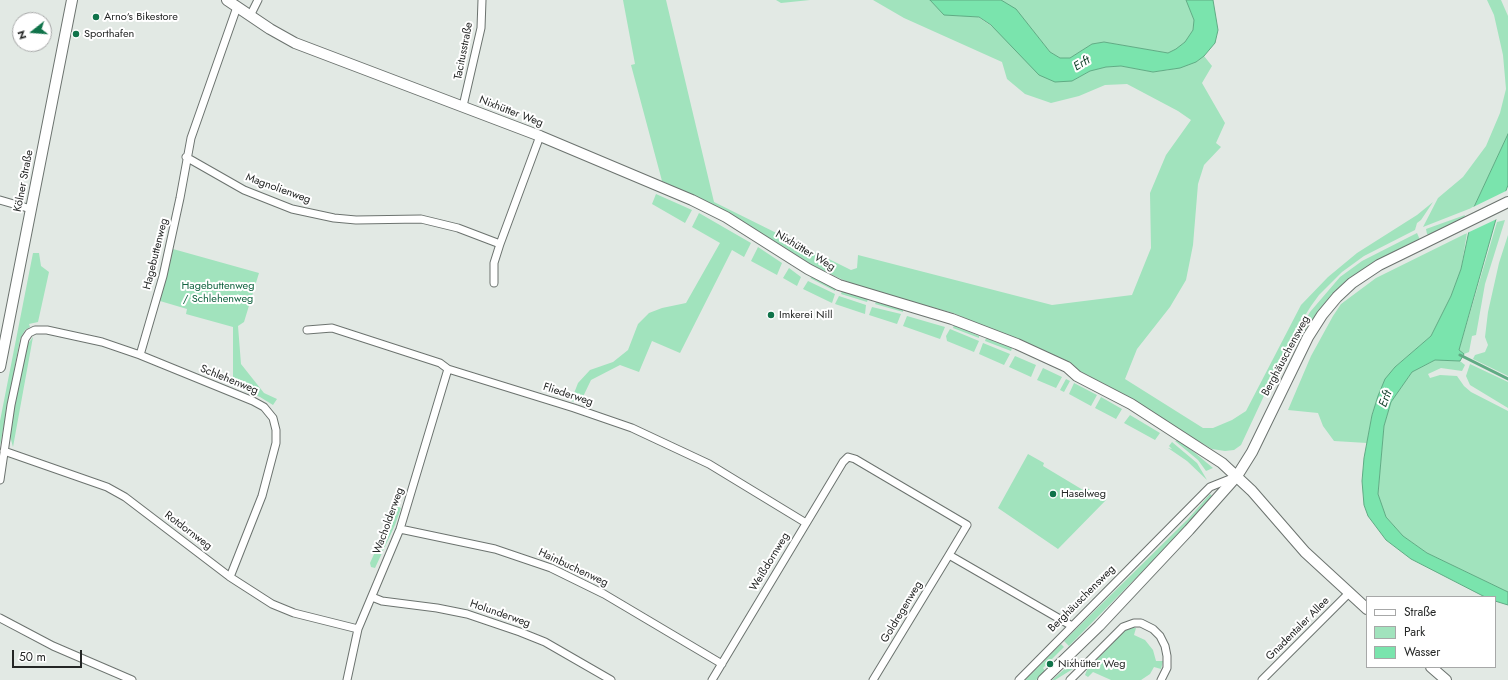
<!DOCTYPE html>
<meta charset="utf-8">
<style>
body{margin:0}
#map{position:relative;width:1508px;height:680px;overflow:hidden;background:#e2e9e4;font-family:Jost,sans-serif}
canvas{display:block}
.legend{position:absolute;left:1366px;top:596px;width:130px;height:72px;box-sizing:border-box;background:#fff;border:1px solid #a7a8a8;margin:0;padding:5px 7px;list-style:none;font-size:12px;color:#242625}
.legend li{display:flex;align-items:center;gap:8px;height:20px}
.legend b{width:20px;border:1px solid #a7a8a8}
.north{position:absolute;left:12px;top:12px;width:40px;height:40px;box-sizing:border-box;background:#fff;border:1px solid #a7a8a8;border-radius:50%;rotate:253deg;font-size:11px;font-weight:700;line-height:16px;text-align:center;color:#242625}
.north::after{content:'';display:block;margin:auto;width:14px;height:18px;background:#10734a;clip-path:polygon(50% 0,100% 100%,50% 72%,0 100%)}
.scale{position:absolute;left:12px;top:650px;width:70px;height:18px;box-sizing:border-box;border:2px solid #242625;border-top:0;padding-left:5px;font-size:12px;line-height:14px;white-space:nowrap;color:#242625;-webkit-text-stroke:3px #fff;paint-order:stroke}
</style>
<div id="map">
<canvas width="1508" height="680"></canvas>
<ul class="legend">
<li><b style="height:5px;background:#fff"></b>Straße</li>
<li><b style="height:11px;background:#a1e3bd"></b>Park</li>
<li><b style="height:11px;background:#7ae4ad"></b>Wasser</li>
</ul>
<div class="north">N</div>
<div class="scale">50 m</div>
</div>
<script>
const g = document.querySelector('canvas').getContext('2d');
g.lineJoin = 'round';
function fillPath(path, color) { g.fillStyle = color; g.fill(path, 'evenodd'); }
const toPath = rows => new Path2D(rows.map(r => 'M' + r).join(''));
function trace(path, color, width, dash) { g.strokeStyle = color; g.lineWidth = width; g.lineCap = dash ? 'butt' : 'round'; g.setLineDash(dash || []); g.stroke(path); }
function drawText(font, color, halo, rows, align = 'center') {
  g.font = font + ' Jost,sans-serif'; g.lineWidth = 4; g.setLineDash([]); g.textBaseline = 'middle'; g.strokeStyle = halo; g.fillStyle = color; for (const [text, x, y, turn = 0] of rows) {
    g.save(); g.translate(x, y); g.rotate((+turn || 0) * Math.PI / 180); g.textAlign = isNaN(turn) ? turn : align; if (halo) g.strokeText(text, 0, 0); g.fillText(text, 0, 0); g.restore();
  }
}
fillPath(toPath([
 [623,0,666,0,714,202,851,270,857,268,858,255,1052,305,1132,295,1151,248,1150,193,1166,155,1191,120,1178,111,1127,84,1105,85,1079,96,1051,103,1025,94,1007,79,1002,62,904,18,873,0,930,0,944,14,978,17,1072,81,1090,71,1106,67,1121,66,1153,72,1169,70,1196,62,1204,56,1212,66,1202,83,1225,123,1216,143,1221,147,1204,165,1198,184,1193,245,1186,280,1170,307,1137,349,1125,379,1203,428,1213,428,1232,420,1246,411,1301,305,1328,277,1357,253,1417,215,1433,202,1421,220,1417,223,1415,230,1364,256,1342,272,1319,295,1311,306,1291,338,1241,445,1234,450,1225,451,1212,449,1177,429,1110,387,1037,349,953,313,866,289,841,279,812,265,763,234,715,207,662,181,631,65,635,64],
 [776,0,810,0,781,3],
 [1001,0,1186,0,1194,20,1193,30,1185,42,1177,49,1168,53,1104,42,1092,44,1070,58,1060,58,1050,52,1016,10],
 [1487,0,1501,0,1508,16,1508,134,1474,207,1423,227,1438,198,1463,177,1486,146,1500,113,1506,89,1503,55,1494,15],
 [656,194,692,210,685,223,652,204],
 [699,213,751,243,744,257,732,250,680,353,652,341,639,372,620,365,591,380,580,403,571,401,578,383,590,370,613,362,628,350,638,324,649,313,662,308,686,303,720,243,692,227],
 [1465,215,1464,218,1429,235,1427,234,1426,229],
 [1505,220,1485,284,1476,335,1472,336,1469,352,1464,354,1459,350,1497,222],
 [1417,233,1420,240,1384,257,1347,282,1319,310,1292,350,1287,353,1310,312,1340,277,1362,261],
 [1467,233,1461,269,1451,296,1431,336,1395,367,1378,396,1372,414,1367,443,1334,441,1323,426,1318,413,1288,410,1311,356,1333,316,1341,304,1376,278],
 [1508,235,1508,376,1473,359,1475,355,1485,352,1488,345,1485,337,1488,312,1499,263],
 [758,247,782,263,777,275,751,261],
 [173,249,259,273,244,322,238,326,241,364,264,393,277,399,273,405,260,397,233,386,233,327,186,314,187,309,160,301],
 [33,253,39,253,41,266,49,272,38,322,29,324,30,327,25,330,20,339,0,446,0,421],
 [789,268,801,277,797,286,783,278],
 [812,277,836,289,835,291,810,278],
 [808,281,835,294,832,303,803,289],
 [842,291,868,299,867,302,841,294],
 [839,296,866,305,865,314,835,304],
 [876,302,903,309,903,312,875,304],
 [872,307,901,314,897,324,869,315],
 [907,316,945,327,940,339,903,326],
 [954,325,979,336,979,338,953,328],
 [950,329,979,341,974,352,947,341,946,336],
 [33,337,13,447,10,436,11,426,27,345],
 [986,338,1012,348,1011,351,985,341],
 [983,343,1010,354,1004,365,979,354],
 [1015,356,1036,365,1031,377,1009,367],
 [1435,360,1460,361,1465,365,1462,371,1441,368,1428,374,1430,378,1440,375,1457,376,1464,386,1471,392,1508,411,1508,592,1427,553,1403,536,1386,517,1383,510,1378,494,1384,426,1391,402,1412,372],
 [1470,364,1508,382,1508,408,1470,385,1466,376],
 [1043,368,1062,377,1056,388,1037,380],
 [1066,379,1070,381,1064,392,1060,390],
 [1074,383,1097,395,1091,406,1069,394],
 [1101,397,1122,409,1116,419,1095,408],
 [1130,415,1160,433,1155,440,1124,423],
 [1179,440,1194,452,1213,468,1206,471,1198,460,1175,441],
 [1172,442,1197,463,1207,480,1187,461,1168,448,1172,449,1169,446],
 [1028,454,1044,463,1043,466,1083,490,1085,487,1107,499,1058,549,998,508],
 [1210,494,1212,496,1185,528,1069,646,1064,641,1188,519],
 [396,506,401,508,395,525,375,568,371,567,370,563],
 [1132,628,1136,628,1134,635,1145,640,1153,650,1156,661,1163,661,1161,669,1154,667,1150,674,1141,680,1111,680,1093,672,1088,677,1085,675,1087,670,1124,631],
 [1061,644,1064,647,1043,668,1045,671,1036,680,1025,680],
 [1076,659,1080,663,1076,667,1055,680,1052,680]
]), '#a1e3bd');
const water = toPath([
 [930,0,1001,0,1016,9,1050,52,1060,58,1070,58,1092,44,1104,42,1168,53,1176,49,1185,42,1193,30,1194,20,1186,0,1213,0,1218,30,1215,43,1204,56,1196,62,1180,68,1153,72,1121,66,1106,67,1090,71,1072,81,1055,82,1039,75,991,25,979,17,944,15,930,0],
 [1508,134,1508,185,1496,219,1459,350,1464,354,1460,361,1435,360,1412,372,1391,402,1384,426,1378,494,1386,517,1403,536,1427,553,1508,592,1508,605,1495,601,1495,597,1485,597,1411,559,1386,540,1368,516,1364,505,1362,481,1364,458,1372,415,1378,396,1385,379,1395,367,1431,336,1451,296,1461,269,1474,207,1508,134]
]);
fillPath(water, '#7ae4ad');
trace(water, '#60ab84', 1);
fillPath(toPath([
 [1508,190,1499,218,1465,234,1471,208]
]), '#e2e9e4');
trace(toPath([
 [1460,355,1508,379]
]), '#60ab84', 3);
const street = toPath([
 [250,16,258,0],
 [463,106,481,28,482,0],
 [186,157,244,190,292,209,334,218,356,220,421,219,458,228,500,244,494,263,494,283],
 [0,200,31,209],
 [500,244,540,136],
 [307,330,332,328,440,363,448,369,574,408,632,428,709,464,806,523],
 [140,355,163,276,180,198,191,138,237,7],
 [4,451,107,487,125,497,230,577,272,604,294,613,358,629],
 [0,480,11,405,25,339,29,333,35,330,47,330,102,342,140,355,253,401,264,407,273,418,276,430,276,443,262,496,230,577],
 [400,529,495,549,551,568,604,594,722,664],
 [372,597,382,601,437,608,467,614,520,632,545,642,611,680],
 [0,618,53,646,132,680],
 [347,680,358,629,400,529,448,369],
 [712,680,843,462,848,457,855,459,967,525,949,555,1072,626],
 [873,680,949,555],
 [1019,680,1210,487,1235,477],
 [1070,680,1123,627,1134,623,1141,623,1153,629,1160,636,1165,646,1167,656,1167,668,1161,680],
 [1262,680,1349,593]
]);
const secondary = toPath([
 [227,0,270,29,295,43,540,136,692,200,726,217,808,269,839,285,952,319,1017,344,1067,367,1077,376,1131,404,1222,463,1252,491,1305,552,1367,609],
 [0,367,72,0],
 [1431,667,1446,680],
 [1043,680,1099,626,1189,530,1237,476,1252,452,1308,337,1322,315,1337,297,1352,283,1379,265,1508,202]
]);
trace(street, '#6c736f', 9);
trace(secondary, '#6c736f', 12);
trace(street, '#fff', 7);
trace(secondary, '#fff', 10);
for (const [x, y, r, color] of [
 [96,17,4,"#10734a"],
 [76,34,4,"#10734a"],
 [771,315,4,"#10734a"],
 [1053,494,4,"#10734a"],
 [1050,664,4,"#10734a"]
]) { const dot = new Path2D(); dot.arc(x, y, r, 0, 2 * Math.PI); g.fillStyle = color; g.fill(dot); trace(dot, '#fff', 1.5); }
drawText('11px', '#242625', '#fff', [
 ["Arno‘s Bikestore",104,17],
 ["Sporthafen",84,34],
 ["Imkerei Nill",779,315],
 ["Haselweg",1061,494],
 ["Nixhütter Weg",1058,664]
], 'left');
drawText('11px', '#242625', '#fff', [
 ["Tacitusstraße",464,51,-79],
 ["Nixhütter Weg",511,112,21],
 ["Kölner Straße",24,181,-79],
 ["Magnolienweg",278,189,20],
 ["Nixhütter Weg",805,251,31],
 ["Hagebuttenweg",156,254,-76],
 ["Berghäuschensweg",1286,356,-62],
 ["Schlehenweg",229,380,22],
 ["Fliederweg",568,395,18],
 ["Wacholderweg",389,521,-70],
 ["Rotdornweg",188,531,37],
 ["Weißdornweg",770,562,-59],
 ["Hainbuchenweg",573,568,25],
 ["Berghäuschensweg",1082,599,-45],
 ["Goldregenweg",902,612,-59],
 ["Holunderweg",500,614,19],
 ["Gnadentaler Allee",1298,629,-45]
]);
drawText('11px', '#136441', '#fff', [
 ["Hagebuttenweg",218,286],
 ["/ Schlehenweg",218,299]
]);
drawText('italic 12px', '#0e3c27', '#fff', [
 ["Erft",1082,64,-30],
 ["Erft",1386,399,-69]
]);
</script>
